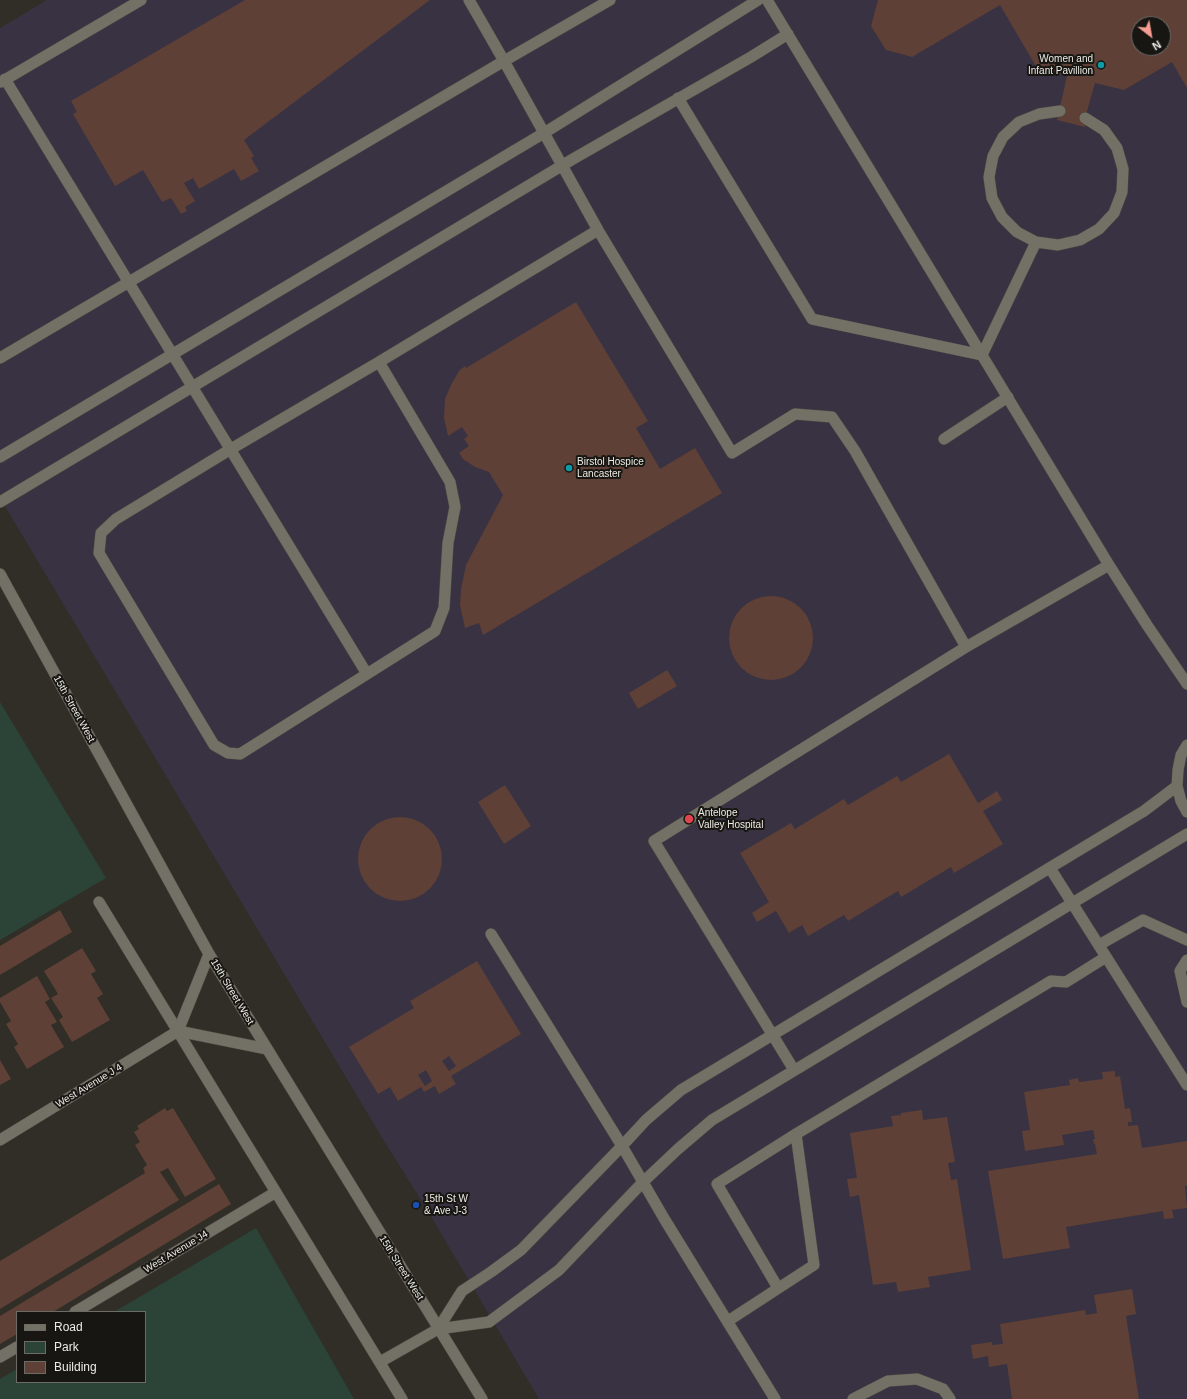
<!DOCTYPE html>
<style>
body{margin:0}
#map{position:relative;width:1187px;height:1399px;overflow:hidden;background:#302e26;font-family:Helvetica,sans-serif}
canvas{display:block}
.legend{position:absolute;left:16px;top:1311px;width:130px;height:72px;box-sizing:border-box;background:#171612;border:1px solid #6c6b66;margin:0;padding:5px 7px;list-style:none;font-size:12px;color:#ecebe5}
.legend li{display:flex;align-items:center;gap:8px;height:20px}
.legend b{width:20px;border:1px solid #6c6b66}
.north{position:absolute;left:1131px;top:16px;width:40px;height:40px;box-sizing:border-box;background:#171612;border:1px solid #6c6b66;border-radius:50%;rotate:149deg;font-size:11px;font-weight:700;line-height:16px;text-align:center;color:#ecebe5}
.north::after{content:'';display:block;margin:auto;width:14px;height:18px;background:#f59c93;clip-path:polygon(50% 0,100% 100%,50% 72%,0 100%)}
</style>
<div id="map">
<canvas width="1187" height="1399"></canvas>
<ul class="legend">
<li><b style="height:5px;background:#737066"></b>Road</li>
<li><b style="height:11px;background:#2b4437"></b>Park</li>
<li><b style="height:11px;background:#5e4036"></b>Building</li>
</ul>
<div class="north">N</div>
</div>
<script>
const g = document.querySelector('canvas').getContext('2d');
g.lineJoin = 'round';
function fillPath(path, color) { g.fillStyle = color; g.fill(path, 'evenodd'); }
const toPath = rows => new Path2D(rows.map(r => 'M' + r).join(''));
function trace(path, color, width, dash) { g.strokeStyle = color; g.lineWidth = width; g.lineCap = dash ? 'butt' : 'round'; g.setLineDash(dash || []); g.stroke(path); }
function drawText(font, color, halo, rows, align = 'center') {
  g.font = font + ' Helvetica,sans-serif'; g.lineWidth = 4; g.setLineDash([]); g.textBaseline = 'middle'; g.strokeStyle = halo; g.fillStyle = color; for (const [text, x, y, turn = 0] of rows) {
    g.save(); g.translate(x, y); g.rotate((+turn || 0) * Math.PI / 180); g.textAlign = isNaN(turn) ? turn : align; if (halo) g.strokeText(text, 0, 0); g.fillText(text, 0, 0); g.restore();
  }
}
fillPath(toPath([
 [47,0,1187,0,1187,1399,539,1399,426,1208,384,1141,0,498,0,28],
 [1139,24,1163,24,1163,48,1139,48]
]), '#383243');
fillPath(toPath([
 [0,702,106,878,0,940],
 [256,1228,354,1399,0,1399,0,1379,17,1369,17,1382,145,1382,145,1312,114,1312]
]), '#2b4437');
fillPath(toPath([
 [245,0,430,0,244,140,254,156,251,158,259,171,241,181,234,169,199,189,193,178,184,183,195,201,185,207,187,211,181,214,171,198,162,202,143,170,115,186,73,114,77,112,71,101],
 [878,0,1187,0,1187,88,1172,62,1124,90,1095,83,1085,118,1085,127,1057,120,1067,76,1037,68,1000,5,912,57,886,50,871,26],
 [1139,24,1163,24,1163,48,1139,48],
 [576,302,648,421,636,428,660,469,695,448,722,493,483,635,479,623,465,628,460,605,461,589,466,565,503,495,489,472,475,467,463,459,459,453,469,446,464,439,468,436,462,427,448,436,444,418,445,399,451,385,459,371,465,366,466,368],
 '729 638a42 42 0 1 1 84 0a42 42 0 1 1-84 0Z',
 [667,670,677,686,638,709,629,693],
 [949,754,978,803,997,791,1002,800,983,811,1003,844,954,873,951,867,901,897,898,891,848,921,844,915,808,936,802,925,789,933,776,911,757,922,752,913,769,902,740,853,791,823,795,829,844,799,848,805,897,776,901,782],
 [505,785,531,826,504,844,478,802],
 '358 859a42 42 0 1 1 84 0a42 42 0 1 1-84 0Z',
 [60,910,72,932,0,975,0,946],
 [82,948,96,971,91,974,103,994,97,998,110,1020,72,1042,59,1020,63,1017,51,998,58,994,44,971],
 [477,961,521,1034,451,1076,456,1084,439,1094,435,1086,424,1092,421,1087,398,1101,390,1087,378,1094,349,1047,414,1008,410,1001],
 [449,1056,456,1066,449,1071,442,1061],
 [426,1070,432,1081,425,1086,418,1075],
 [37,976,50,999,45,1002,57,1022,51,1025,64,1047,27,1069,14,1047,18,1044,6,1024,11,1021,0,1002,0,998],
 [0,1060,11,1079,0,1085],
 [1115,1071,1115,1077,1120,1076,1125,1109,1130,1108,1132,1122,1128,1122,1128,1126,1138,1125,1142,1148,1187,1141,1187,1185,1185,1186,1187,1208,1172,1210,1174,1218,1164,1219,1163,1211,1066,1227,1070,1248,1003,1259,988,1171,1097,1154,1095,1144,1094,1144,1093,1139,1095,1139,1093,1130,1062,1135,1064,1145,1025,1151,1022,1131,1030,1130,1024,1092,1070,1085,1069,1080,1078,1078,1079,1082,1103,1079,1102,1072],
 [165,1108,167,1111,173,1108,216,1179,185,1197,168,1168,160,1172,179,1200,0,1309,0,1261,145,1173,143,1168,147,1165,135,1145,140,1142,134,1132,139,1129,137,1126],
 [922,1110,923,1120,947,1117,955,1162,948,1163,951,1180,957,1179,971,1270,928,1277,930,1287,898,1292,896,1282,873,1285,859,1195,850,1197,847,1179,857,1178,850,1133,893,1126,891,1116,901,1115,901,1113],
 [219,1184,231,1204,53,1312,17,1312,17,1334,0,1344,0,1316],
 [1132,1289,1136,1314,1126,1316,1139,1399,1012,1399,1007,1364,989,1367,988,1356,973,1359,971,1345,992,1342,992,1345,1003,1344,1000,1324,1085,1310,1086,1315,1097,1313,1094,1295]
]), '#5e4036');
const service = toPath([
 [469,0,504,61,610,0],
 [767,0,1109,565,1147,625,1187,684],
 [5,79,367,674,435,631,444,608,448,543,455,507,450,482,379,362,598,230],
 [1,82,141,0],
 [678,98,812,319,982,355,1036,242],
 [1060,111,1039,114,1019,122,1003,137,993,156,989,177,992,198,1002,217,1017,232,1036,242,1058,245,1080,240,1099,229,1114,213,1122,192,1123,169,1117,148,1104,130,1085,118],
 [0,358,504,61,598,230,732,453,795,414,832,417,855,451,966,647,1109,565],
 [944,439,1008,397],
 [0,457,544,133,758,0],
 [0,502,573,159,751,57,788,34],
 [367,674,240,754,228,753,214,745,99,553,101,533,116,519,231,449,379,362],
 [1187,745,1181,755,1178,770,1177,786,1181,801,1187,812],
 [1050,868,1187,1085],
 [99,902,402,1399],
 [491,934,622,1146,665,1220,775,1399],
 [1099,945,1143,920,1187,940],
 [1187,960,1180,971,1187,1002],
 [794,1070,654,841,966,647],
 [778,1288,717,1184,796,1134],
 [75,1312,276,1192],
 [728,1321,814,1265,796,1134,1051,981,1066,982,1106,957],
 [438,1329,462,1291,491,1272,521,1250,622,1146,646,1120,681,1090,1144,811,1177,786],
 [0,1357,17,1347],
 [380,1362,438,1329,489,1322,559,1270,643,1182,678,1149,712,1120,1187,834],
 [853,1399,888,1381,917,1379,943,1389,950,1399]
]);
const minor = toPath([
 [178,1031,267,1049],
 [0,1140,178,1031,209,954]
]);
const tertiary = toPath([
 [0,574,209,954,482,1399]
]);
trace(service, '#4b4942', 12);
trace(minor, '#4b4942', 12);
trace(tertiary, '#4b4942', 12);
trace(service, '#737066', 11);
trace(minor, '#737066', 11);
trace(tertiary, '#737066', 11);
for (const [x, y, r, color] of [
 [1101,65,4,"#0f9aa8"],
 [569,468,4,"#0f9aa8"],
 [689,819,5,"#e0444e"],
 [416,1205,4,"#1a4fb4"]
]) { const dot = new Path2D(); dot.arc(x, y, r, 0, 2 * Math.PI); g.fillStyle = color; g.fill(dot); trace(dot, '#171612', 1.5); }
drawText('10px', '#ecebe5', '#171612', [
 ["Women and",1093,59,"right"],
 ["Infant Pavillion",1093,71,"right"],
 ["Birstol Hospice",577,462],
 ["Lancaster",577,474],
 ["Antelope",698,813],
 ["Valley Hospital",698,825],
 ["15th St W",424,1199],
 ["& Ave J-3",424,1211]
], 'left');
drawText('10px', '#ecebe5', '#171612', [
 ["15th Street West",74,709,61],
 ["15th Street West",232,992,59],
 ["West Avenue J 4",89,1086,-31],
 ["West Avenue J4",176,1252,-31],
 ["15th Street West",401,1268,58]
]);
</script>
